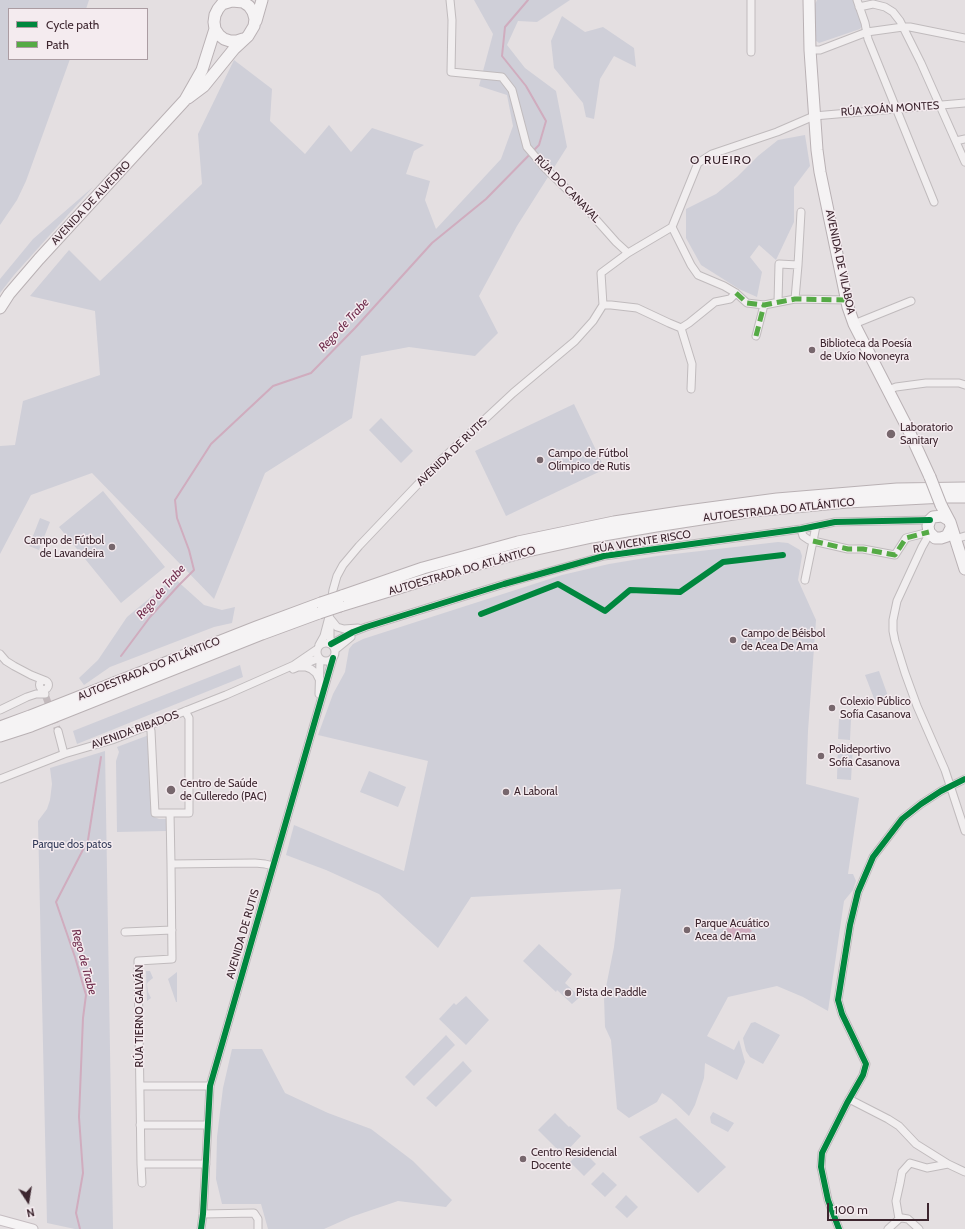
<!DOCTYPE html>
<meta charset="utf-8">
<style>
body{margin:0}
#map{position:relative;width:965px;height:1229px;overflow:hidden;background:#e4dfe1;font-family:Cabin,sans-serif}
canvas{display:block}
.legend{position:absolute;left:8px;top:8px;width:140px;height:52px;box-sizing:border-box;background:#f4ebef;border:1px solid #ab9ca2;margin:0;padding:5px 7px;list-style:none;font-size:12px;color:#3d262f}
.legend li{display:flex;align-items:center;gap:8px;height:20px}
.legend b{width:20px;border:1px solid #ab9ca2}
.north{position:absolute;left:8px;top:1181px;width:40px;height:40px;-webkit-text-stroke:3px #f4ebef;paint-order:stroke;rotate:168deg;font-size:11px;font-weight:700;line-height:16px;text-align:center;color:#3d262f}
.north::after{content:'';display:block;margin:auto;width:14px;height:18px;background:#3d262f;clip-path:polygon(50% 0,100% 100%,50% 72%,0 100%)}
.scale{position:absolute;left:827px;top:1203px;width:102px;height:18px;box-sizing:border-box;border:2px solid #3d262f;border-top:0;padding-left:5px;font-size:12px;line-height:14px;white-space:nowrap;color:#3d262f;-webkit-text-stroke:3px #f4ebef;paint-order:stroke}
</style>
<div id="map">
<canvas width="965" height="1229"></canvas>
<ul class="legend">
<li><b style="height:5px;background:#00873e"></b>Cycle path</li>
<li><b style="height:5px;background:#55aa45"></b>Path</li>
</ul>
<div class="north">N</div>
<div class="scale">100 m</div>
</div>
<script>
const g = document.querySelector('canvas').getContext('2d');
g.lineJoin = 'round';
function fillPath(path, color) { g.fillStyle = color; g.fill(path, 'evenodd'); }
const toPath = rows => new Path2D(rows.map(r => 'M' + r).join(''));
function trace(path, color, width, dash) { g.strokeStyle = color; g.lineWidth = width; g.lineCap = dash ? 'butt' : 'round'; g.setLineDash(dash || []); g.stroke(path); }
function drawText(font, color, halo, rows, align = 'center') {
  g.font = font + ' Cabin,sans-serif'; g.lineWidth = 3; g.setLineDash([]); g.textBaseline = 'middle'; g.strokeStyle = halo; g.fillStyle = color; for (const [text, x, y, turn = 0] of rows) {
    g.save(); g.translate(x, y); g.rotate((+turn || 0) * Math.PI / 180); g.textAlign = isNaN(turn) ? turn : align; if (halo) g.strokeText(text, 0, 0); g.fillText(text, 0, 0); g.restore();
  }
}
fillPath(toPath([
 [0,0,89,0,86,9,9,9,9,59,70,59,26,181,17,200,0,225],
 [474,0,570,0,537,22,518,21,507,45,525,68,556,91,567,147,517,226,479,296,498,333,475,356,409,347,361,356,352,418,265,473,214,599,92,473,31,495,0,554,0,446,15,445,23,401,100,375,95,311,30,296,69,250,100,281,202,184,198,134,234,60,272,89,270,121,305,154,329,125,351,152,372,128,424,145,414,151,406,174,430,181,425,200,436,229,501,159,513,126,507,95,479,86,493,34],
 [817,0,854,0,862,26,860,29,819,43,814,39,815,4],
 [562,16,585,32,603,27,634,48,636,67,614,56,600,79,594,119,586,117,583,103,554,68,551,41],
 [805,135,810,166,794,187,794,222,776,260,759,245,750,257,762,272,757,297,739,289,701,265,686,238,686,209,716,194,737,177,758,156,778,140],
 [93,187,14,275,0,293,0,279,33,239],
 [574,404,605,469,506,516,475,451],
 [381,418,413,451,401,463,369,430],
 [103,491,165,567,121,603,59,527],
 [40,518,50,522,39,550,29,546],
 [778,542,788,543,800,550,802,556,798,580,816,620,808,731,806,784,859,798,848,874,853,874,856,881,853,890,844,901,828,1011,803,997,777,986,728,997,707,1036,734,1050,739,1040,745,1062,737,1080,705,1063,704,1078,695,1105,689,1116,671,1099,662,1093,657,1102,629,1118,617,1109,611,1040,605,1027,604,997,614,947,621,889,471,897,438,948,379,894,326,870,286,855,294,825,404,871,428,761,318,735,333,694,345,672,349,649,353,644,363,639,562,575,609,564,657,556],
 [174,578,204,605,222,610,235,607,232,623,214,627,110,667,84,685,79,678,98,660,127,617],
 [240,665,243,677,77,744,73,731],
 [879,671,888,696,875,701,865,675],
 [839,719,851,719,850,740,838,739],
 [149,735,151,811,152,816,159,819,166,819,166,831,117,832,116,761,119,752,117,747],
 [838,744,853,745,851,780,837,779],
 [105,751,113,1229,75,1229,47,1223,38,821,47,809,50,800,52,784,50,768],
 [369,771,406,787,398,807,360,792],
 [539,944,572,974,565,983,580,997,572,1004,557,990,556,992,523,961],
 [146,971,150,971,153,978,148,982,147,984,148,992,151,998,147,1001],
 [177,972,177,1002,176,1002,168,979],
 [466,996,489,1020,466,1045,439,1019,454,1003,456,1005],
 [755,1022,780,1035,763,1064,750,1057,746,1051,744,1043,743,1038,751,1023],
 [446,1035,455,1045,414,1086,405,1077],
 [232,1049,262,1049,285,1093,328,1113,371,1129,413,1161,452,1200,446,1207,398,1201,351,1217,324,1229,268,1229,261,1204,222,1204,216,1179,217,1137,223,1088],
 [463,1061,472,1071,436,1107,426,1098],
 [713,1112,734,1123,728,1132,711,1123,710,1117],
 [555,1113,569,1127,570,1126,581,1136,563,1155,538,1130],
 [676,1118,726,1167,698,1193,639,1137],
 [582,1150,596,1164,584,1176,570,1162],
 [603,1172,617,1185,605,1197,591,1184],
 [626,1195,638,1207,627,1218,615,1207]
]), '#cfcfd8');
fillPath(toPath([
 [740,919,752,931,742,938,739,936,733,940,726,929]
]), '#d0acbe');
trace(toPath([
 [121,656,150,617,179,585,194,570,189,550,177,518,175,500,211,444,273,386,311,373,355,328,432,243,486,199,539,145,546,121,526,86,502,56,505,27,528,0],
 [80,1229,76,1213,83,1173,79,1117,83,1018,86,995,75,957,56,902,88,840,101,757]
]), '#d0acbe', 2);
trace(toPath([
 [46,697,58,731]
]), '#c3babd', 7, [7, 3.5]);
const minor = toPath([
 [450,0,452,20,451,72,502,77,512,90,527,147,545,168,584,206,616,242,628,253],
 [857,0,865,23,868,39,934,202],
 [859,7,873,4,885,7,893,12,900,21,921,63,965,162],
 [810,50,820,50,867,32,903,27,910,27,965,38],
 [751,52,751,0],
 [956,141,965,139],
 [672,227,691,265,698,275,724,286,736,293,747,303,764,305,795,299,847,300],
 [798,265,801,212],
 [778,302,779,264,798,265,795,299],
 [603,305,601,273,628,253,672,227,698,163,712,154,777,132,814,116,965,103],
 [603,305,611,305,637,308,669,323,681,328,689,323,715,302,730,299,736,293],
 [854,324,911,301],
 [681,328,692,364,691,389],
 [756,336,764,305],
 [888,390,896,387,926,383,959,383,965,385],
 [801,529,803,536,809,540,813,541,816,526],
 [930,533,922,547,897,601,893,620,893,631,895,641,905,673,917,706,945,770,965,831],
 [955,539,965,536],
 [805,580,813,541,848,549,863,549,895,555,906,538,929,532],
 [329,617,337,627,344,629,358,628],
 [330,623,330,644],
 '317 652a9 9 0 1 1 18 0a9 9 0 1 1-18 0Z',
 [331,644,353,632,366,627,504,584,604,556,801,529,835,522,930,520],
 [319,645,324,636,329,617,333,590,337,576,343,565,359,546,440,461,513,393,575,341,593,321,603,305],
 [335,650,351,637],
 [0,654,6,661,14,666,31,675,46,681],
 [299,667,306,667,311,669,316,673,319,679],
 [293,669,319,658],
 '39.5 685a4.5 4.5 0 1 1 9 0a4.5 4.5 0 1 1-9 0Z',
 [319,694,320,660],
 [0,710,27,697,36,694,45,694],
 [149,726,151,731,155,813,189,813,189,718,185,711],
 [58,731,64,754],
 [0,779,64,754,112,740,226,695,294,665,316,650],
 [170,813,171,864,255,863,265,864,273,866],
 [171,864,172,959,138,961,141,1164,206,1164],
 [125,932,172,930],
 [140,1086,210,1086],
 [849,1099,888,1119,899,1126,916,1144,948,1164],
 [140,1125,208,1125],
 [141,1164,142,1183],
 [203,1214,254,1213,258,1219,258,1229],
 [899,1219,896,1201,900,1183,902,1172,910,1163,927,1168,948,1164,965,1172],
 [899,1219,902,1218,908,1219,919,1229],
 [201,1229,203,1214,210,1086,333,658],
 [839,1229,828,1200,821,1167,822,1153,847,1103,863,1075,866,1064,842,1014,838,1000,850,925,858,892,873,857,902,819,921,804,941,791,965,779],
 [888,1229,899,1219]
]);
const major = toPath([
 [0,1220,33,1229]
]);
const highway = toPath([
 [809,0,810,50,817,150,820,172,848,307,854,324,908,429,930,477],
 [256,21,262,0],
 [188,98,204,86,234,49,248,36,254,26,255,19,253,12,249,6,243,2,232,1,222,4,218,9,215,15,214,22,215,29,219,35,224,39,230,41,237,41,243,39],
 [0,308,9,294,39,259,185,100,202,70,215,29],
 [941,505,950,522,965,569],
 [947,519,942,516,933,517,930,520,928,526,929,532,935,538,941,538,947,536,951,528],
 [342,596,423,568,518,542,614,522,680,512,777,499,897,489,965,488],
 [340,606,464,568,528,551,592,537,656,526,753,511,847,502,945,497,965,497],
 [0,727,30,716,256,627,321,603],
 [0,736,31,726,262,634,319,613]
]);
trace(minor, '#c0bbbd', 9);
trace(major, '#c5bdc1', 11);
trace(highway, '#b9b1b4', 13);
trace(minor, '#f1eeef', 7);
trace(major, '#f5f3f4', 9);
trace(highway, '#f5f3f4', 11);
const highwayBridge = toPath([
 [930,477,941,505],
 [321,603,342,596],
 [319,613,340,606]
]);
trace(highwayBridge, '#b9b1b4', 13, []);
trace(highwayBridge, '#f5f3f4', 11);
trace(toPath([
 [736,293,747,303,764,305,795,299,847,300],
 [756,336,764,305],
 [813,541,848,549,863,549,895,555,906,538,929,532]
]), '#55aa45', 5, [10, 5]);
trace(toPath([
 [481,614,558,584,605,611,630,590,680,592,723,562,783,555],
 [331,644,353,632,366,627,504,584,604,556,801,529,835,522,930,520],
 [201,1229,203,1214,210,1086,333,658],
 [839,1229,828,1200,821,1167,822,1153,847,1103,863,1075,866,1064,842,1014,838,1000,850,925,858,892,873,857,902,819,921,804,941,791,965,779]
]), '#00873e', 6);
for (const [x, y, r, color] of [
 [812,350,4,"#77676d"],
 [891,434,5,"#77676d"],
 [540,460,4,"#77676d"],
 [112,547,4,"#77676d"],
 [733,640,4,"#77676d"],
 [832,708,4,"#77676d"],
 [821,756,4,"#77676d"],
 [171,790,5,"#77676d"],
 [506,792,4,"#77676d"],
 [687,930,4,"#77676d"],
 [568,993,4,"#77676d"],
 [523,1159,4,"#77676d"]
]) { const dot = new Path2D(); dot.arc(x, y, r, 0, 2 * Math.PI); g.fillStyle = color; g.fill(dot); trace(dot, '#f4ebef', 1.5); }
drawText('11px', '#3d262f', '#f4ebef', [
 ["RÚA XOÁN MONTES",890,109,-4],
 ["RÚA DO CANAVAL",567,189,46],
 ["AVENIDA DE ALVEDRO",91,203,-47],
 ["AVENIDA DE VILABOA",840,262,78],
 ["AVENIDA DE RUTIS",452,452,-44],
 ["AUTOESTRADA DO ATLÁNTICO",779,510,-6],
 ["RÚA VICENTE RISCO",642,542,-9],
 ["AUTOESTRADA DO ATLÁNTICO",462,571,-16],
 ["AUTOESTRADA DO ATLÁNTICO",149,669,-22],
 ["AVENIDA RIBADOS",135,730,-20],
 ["AVENIDA DE RUTIS",243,934,-74],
 ["RÚA TIERNO GALVÁN",140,1016,-90]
]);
drawText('11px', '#3d262f', '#f4ebef', [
 ["Biblioteca da Poesía",820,344],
 ["de Uxío Novoneyra",820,357],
 ["Laboratorio",900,428],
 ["Sanitary",900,441],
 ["Campo de Fútbol",548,454],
 ["Olímpico de Rutis",548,467],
 ["Campo de Fútbol",104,541,"right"],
 ["de Lavandeira",104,554,"right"],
 ["Campo de Béisbol",741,634],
 ["de Acea De Ama",741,647],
 ["Colexio Público",840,702],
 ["Sofía Casanova",840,715],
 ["Polideportivo",829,750],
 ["Sofía Casanova",829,763],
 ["Centro de Saúde",180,784],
 ["de Culleredo (PAC)",180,797],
 ["A Laboral",514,792],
 ["Parque Acuático",695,924],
 ["Acea de Ama",695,937],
 ["Pista de Paddle",576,993],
 ["Centro Residencial",531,1153],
 ["Docente",531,1166]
], 'left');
drawText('11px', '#333b59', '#f4ebef', [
 ["Parque dos patos",72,845]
]);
g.letterSpacing = '1px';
drawText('12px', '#2d1820', '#f4ebef', [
 ["O RUEIRO",721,160]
]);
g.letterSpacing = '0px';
drawText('italic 12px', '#712f4e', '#f4ebef', [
 ["Rego de Trabe",344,325,-47],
 ["Rego de Trabe",161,592,-49],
 ["Rego de Trabe",84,962,75]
]);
</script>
